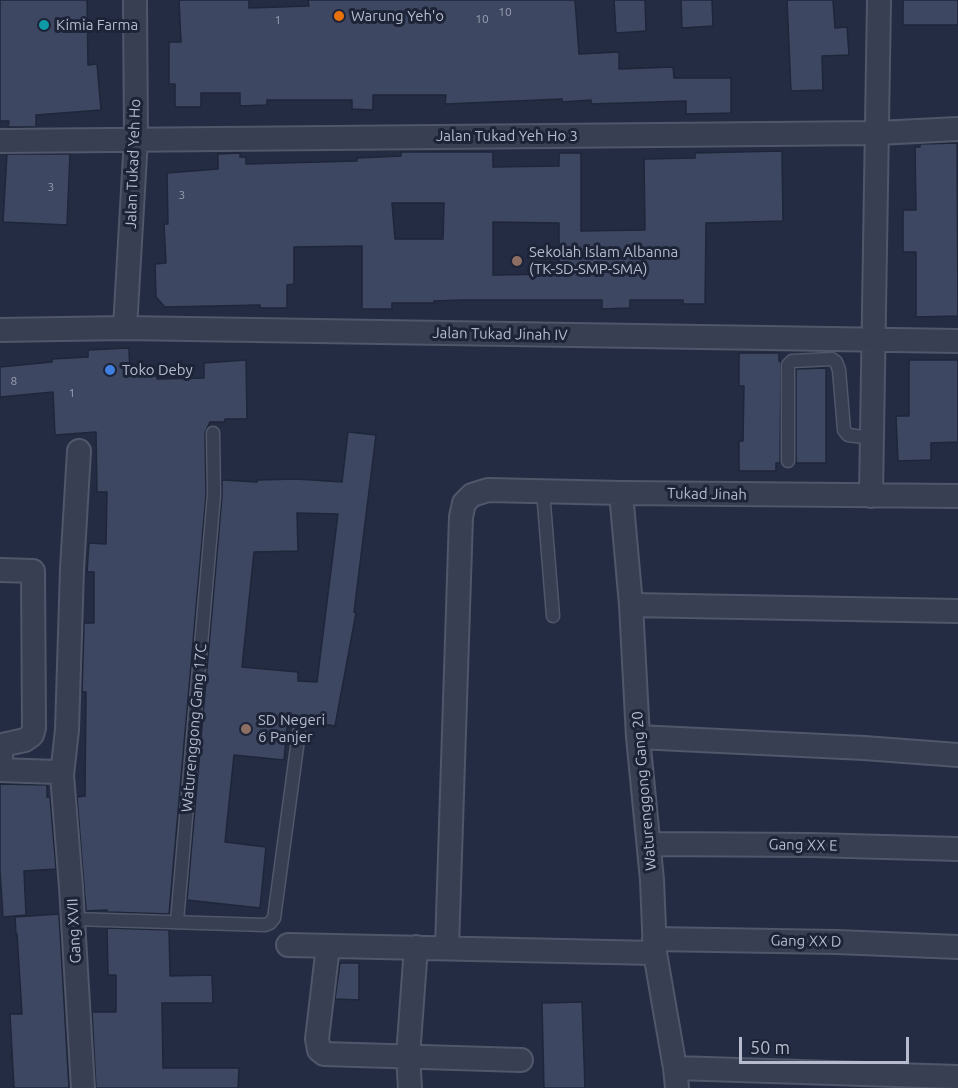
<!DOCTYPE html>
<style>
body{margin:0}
#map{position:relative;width:958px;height:1088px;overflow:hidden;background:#242c44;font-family:Ubuntu,sans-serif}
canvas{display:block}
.scale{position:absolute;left:739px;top:1037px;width:170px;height:27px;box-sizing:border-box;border:3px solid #b6bbcd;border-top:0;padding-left:8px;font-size:18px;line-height:21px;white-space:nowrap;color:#b6bbcd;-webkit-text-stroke:4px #1d2438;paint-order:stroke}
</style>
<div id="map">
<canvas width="958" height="1088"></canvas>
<div class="scale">50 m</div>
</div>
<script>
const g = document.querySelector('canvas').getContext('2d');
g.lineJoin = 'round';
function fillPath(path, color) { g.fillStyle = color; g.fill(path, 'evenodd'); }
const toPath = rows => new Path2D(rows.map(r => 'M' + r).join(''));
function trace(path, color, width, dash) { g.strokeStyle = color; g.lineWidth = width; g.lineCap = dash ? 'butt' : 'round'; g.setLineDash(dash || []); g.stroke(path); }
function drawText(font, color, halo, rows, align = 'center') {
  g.font = font + ' Ubuntu,sans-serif'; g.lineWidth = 6; g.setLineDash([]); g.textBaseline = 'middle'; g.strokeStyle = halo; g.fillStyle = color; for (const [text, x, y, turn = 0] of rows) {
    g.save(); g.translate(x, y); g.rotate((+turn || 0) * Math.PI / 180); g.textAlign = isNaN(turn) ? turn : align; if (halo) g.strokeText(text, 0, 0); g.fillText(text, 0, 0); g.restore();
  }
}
const building = toPath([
 [0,0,87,0,88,65,97,64,101,110,36,115,36,127,8,127,9,121,0,121,0,0],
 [179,0,249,0,249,8,309,6,308,0,575,0,579,54,619,52,619,69,673,67,674,78,731,78,731,113,686,114,686,101,591,104,591,100,562,102,562,99,445,104,446,95,373,95,373,110,352,109,352,100,267,100,267,105,240,106,240,93,201,93,201,107,175,107,175,84,169,84,169,42,181,42,179,0],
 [614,0,645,0,646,31,616,33,614,0],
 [681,0,712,0,713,26,682,28,681,0],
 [787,0,833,0,835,28,847,27,849,55,822,56,823,90,791,91,787,0],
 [903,0,958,0,958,25,903,25,903,0],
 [957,143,958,316,916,317,916,252,903,252,903,210,916,210,915,147,920,147,920,144,957,143],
 [782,151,783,221,706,223,705,304,683,304,683,300,630,300,630,308,602,309,602,300,464,300,434,301,434,303,392,303,392,309,362,309,362,246,294,247,294,284,287,285,287,308,260,308,260,305,165,307,156,297,155,264,166,263,164,224,168,224,167,173,218,169,218,154,240,153,240,157,246,157,246,164,357,161,357,158,401,156,401,152,493,152,493,167,559,166,559,153,581,153,581,231,645,230,644,159,695,158,695,153,782,151],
 [392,203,444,203,443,239,395,239,392,203],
 [493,222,559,223,559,274,493,275,493,222],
 [7,154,70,154,67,225,3,222,7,154],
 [129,348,130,376,157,376,157,379,204,378,204,363,246,360,247,419,225,419,225,422,210,422,205,433,206,495,169,914,107,912,107,910,86,911,77,797,85,796,86,692,82,692,84,623,94,623,94,572,87,572,89,543,106,544,107,492,97,492,96,432,55,435,53,392,0,397,0,367,52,362,52,359,88,357,88,350,129,348],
 [739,353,779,353,779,361,781,361,780,463,776,463,776,471,739,471,739,441,743,441,744,386,739,386,739,353],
 [909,360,958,360,958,442,931,443,931,460,898,461,896,416,909,416,909,360],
 [826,368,826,463,796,463,796,369,826,368],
 [348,432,376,435,354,612,356,613,335,726,288,718,284,760,234,755,225,842,266,847,260,908,187,900,222,496,222,480,257,482,257,480,296,479,342,482,348,432],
 [297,513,338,514,317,682,298,681,298,672,242,667,254,552,298,551,297,513],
 [0,784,47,785,47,797,50,797,56,869,24,871,26,915,3,917,0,870,0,784],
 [59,914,69,1088,14,1088,10,1014,22,1014,17,934,16,934,15,917,59,914],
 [107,928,169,930,170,976,212,975,213,1003,162,1003,163,1068,239,1068,238,1088,96,1088,92,1012,116,1012,116,975,108,975,107,928],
 [340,963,359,963,359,1000,335,999,340,963],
 [582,1002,585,1088,544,1088,542,1003,582,1002]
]);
fillPath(building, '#3d4761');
trace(building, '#1f263a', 1.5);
const service = toPath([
 [788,461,788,365,792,361,832,359,836,362,839,370,844,430,848,435,871,438],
 [543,491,553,616],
 [73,919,265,925,270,923,274,918,299,732],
 [177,921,214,495,213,433]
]);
const minor = toPath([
 [0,141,878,133,958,129],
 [125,328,136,138,135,0],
 [0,330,125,328,958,341],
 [79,451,72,569,67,730,62,775,71,887,83,1088],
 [621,493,631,605,638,737,652,880,655,953,675,1068,677,1088],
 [871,496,879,0],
 [0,570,33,571,34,728,32,735,25,740,2,745,0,769],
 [631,605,958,611],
 [638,737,864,748,958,755],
 [0,770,56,772,62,775],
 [649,844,812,845,958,849],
 [654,939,837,942,958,947],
 [288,945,655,953],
 [328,946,317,1039,319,1050,324,1054,521,1060],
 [447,947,461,517,464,503,472,495,488,490,621,493,958,496],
 [675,1068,958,1077],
 [410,1088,408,1056,416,947]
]);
trace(service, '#51576a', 15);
trace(minor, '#51576a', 26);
trace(service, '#383f53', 12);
trace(minor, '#383f53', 22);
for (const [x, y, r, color] of [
 [339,16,6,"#e8710a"],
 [44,25,6,"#0f9aa8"],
 [517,261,6,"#8d6e63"],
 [110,370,6,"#3f7fe0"],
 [246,729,6,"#8d6e63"]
]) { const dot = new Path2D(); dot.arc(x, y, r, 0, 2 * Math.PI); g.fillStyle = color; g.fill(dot); trace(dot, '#1d2438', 2); }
drawText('12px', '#989eb2', null, [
 ["10",505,12],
 ["10",482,19],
 ["1",278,20],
 ["3",51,187],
 ["3",182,195],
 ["8",14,381],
 ["1",72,393]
]);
drawText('15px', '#b6bbcd', '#1d2438', [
 ["Warung Yeh'o",351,16],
 ["Kimia Farma",56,25],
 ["Sekolah Islam Albanna",529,252],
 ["(TK-SD-SMP-SMA)",529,269],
 ["Toko Deby",122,370],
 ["SD Negeri",258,720],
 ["6 Panjer",258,737]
], 'left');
drawText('15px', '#b6bbcd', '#1d2438', [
 ["Jalan Tukad Yeh Ho 3",507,136],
 ["Jalan Tukad Yeh Ho",133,164,-88],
 ["Jalan Tukad Jinah IV",500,334,1],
 ["Tukad Jinah",707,494,1],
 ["Waturenggong Gang 17C",194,728,-85],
 ["Waturenggong Gang 20",644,791,-95],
 ["Gang XX E",803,845,1],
 ["Gang XVII",74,931,-93],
 ["Gang XX D",806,941,1]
]);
</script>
